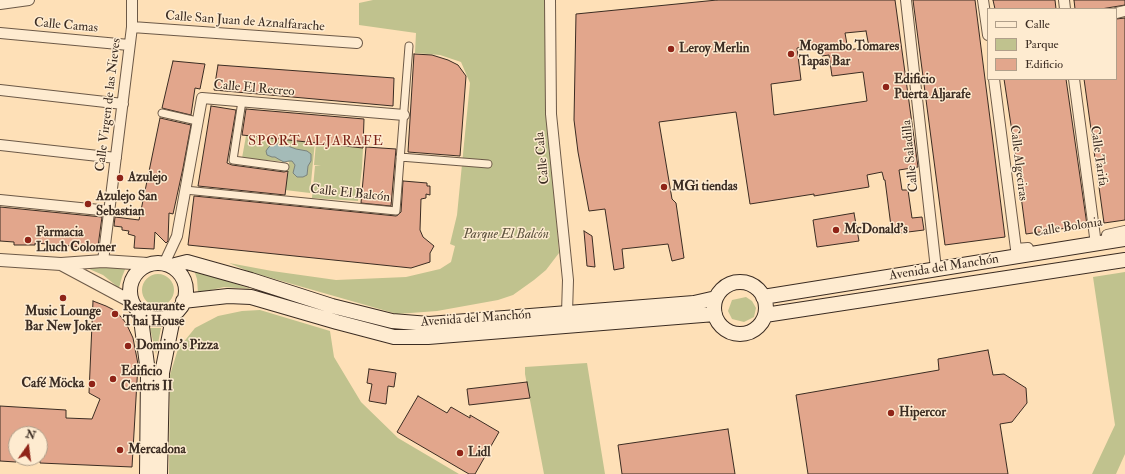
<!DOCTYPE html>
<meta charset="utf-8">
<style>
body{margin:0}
#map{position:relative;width:1125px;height:474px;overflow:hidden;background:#fee0b7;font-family:"IM FELL Double Pica",serif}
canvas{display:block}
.legend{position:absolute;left:987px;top:8px;width:130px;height:72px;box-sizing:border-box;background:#feebd0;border:1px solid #b09f8a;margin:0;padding:5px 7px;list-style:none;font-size:12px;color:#3b2c22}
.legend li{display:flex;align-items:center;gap:8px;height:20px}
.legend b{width:20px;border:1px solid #b09f8a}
.north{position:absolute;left:8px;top:426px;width:40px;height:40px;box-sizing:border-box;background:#feebd0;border:1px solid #b09f8a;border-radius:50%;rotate:14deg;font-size:11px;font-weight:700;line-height:16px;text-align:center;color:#3b2c22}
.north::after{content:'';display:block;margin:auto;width:14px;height:18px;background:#8f2418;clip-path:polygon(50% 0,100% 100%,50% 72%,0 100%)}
</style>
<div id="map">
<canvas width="1125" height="474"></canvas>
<ul class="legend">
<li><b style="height:5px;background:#feebd0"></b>Calle</li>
<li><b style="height:11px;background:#c0c28e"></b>Parque</li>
<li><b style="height:11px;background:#e2a68c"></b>Edificio</li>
</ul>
<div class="north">N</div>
</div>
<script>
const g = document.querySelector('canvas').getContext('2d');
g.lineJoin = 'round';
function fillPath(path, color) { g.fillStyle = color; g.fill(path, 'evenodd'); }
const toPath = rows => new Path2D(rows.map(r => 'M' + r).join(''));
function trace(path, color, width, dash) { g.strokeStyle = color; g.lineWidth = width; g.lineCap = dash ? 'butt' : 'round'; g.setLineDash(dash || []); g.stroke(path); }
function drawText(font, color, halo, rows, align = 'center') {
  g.font = font + ' "IM FELL Double Pica",serif'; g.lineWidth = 3; g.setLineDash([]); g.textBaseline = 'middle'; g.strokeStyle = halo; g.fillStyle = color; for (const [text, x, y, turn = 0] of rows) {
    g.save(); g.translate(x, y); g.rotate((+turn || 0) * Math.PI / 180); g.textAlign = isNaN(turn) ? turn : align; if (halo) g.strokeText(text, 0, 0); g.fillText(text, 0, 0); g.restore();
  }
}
fillPath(toPath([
 [373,0,545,0,548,113,559,253,546,270,534,280,513,295,498,300,437,311,397,314,250,272,229,263,272,271,336,280,406,277,440,269,451,262,455,246,450,244,457,215,470,83,461,62,440,55,415,53,416,33,359,25,359,3],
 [246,136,315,141,310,193,285,190,289,162,242,158],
 [316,143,363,148,362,168,358,201,312,198,315,166,321,166,314,165],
 [80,265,126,267,122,277,119,288,103,275],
 [194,270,251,289,224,287,198,293,197,279],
 [1125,272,1125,454,1116,474,1092,474,1115,425,1093,277],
 '142 290a16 16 0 1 1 32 0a16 16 0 1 1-32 0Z',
 [746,297,752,301,756,308,754,317,744,322,732,319,728,311,732,300],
 [260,310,330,331,334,357,361,402,398,438,459,474,169,474,170,375,178,349,195,328,218,316,242,311],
 [150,328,161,328,156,354],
 [587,363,605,474,544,474,525,374,525,367]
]), '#c0c28e');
const water = toPath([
 [277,144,285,145,296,149,307,151,311,154,311,161,308,166,307,175,303,177,297,177,293,173,295,165,292,161,289,161,284,162,280,160,275,157,272,157,267,155,266,151,268,148,271,145,277,144]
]);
fillPath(water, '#a4bbb8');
trace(water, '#7a827c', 1);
const building = toPath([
 [717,0,895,0,918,167,899,170,902,190,908,190,912,218,922,217,924,230,892,234,885,180,884,180,882,172,867,175,869,187,826,194,814,196,814,194,750,204,736,112,659,122,672,199,676,203,684,258,672,261,668,244,622,249,624,268,614,270,605,209,589,211,578,152,574,120,576,14,717,0],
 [866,31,869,47,848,50,845,33,866,31],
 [821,45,822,56,829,55,832,76,863,72,867,101,774,115,771,84,801,80,797,48,821,45],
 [913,0,975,0,1005,237,945,245,913,0],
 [993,0,1055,0,1056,9,995,9,993,0],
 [1074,0,1125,0,1125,5,1101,9,1075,9,1074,0],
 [1125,18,1125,220,1104,223,1084,79,1116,79,1116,19,1125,18],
 [414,54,432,55,448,60,458,65,466,76,460,156,408,152,414,54],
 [173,61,205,64,200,89,195,88,191,115,162,108,173,61],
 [218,65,394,78,393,106,214,90,218,65],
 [1004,79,1066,79,1087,225,1026,234,1016,158,1004,79],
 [211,106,236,110,227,163,232,165,284,172,288,171,285,195,198,186,211,106],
 [246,109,364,119,363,148,242,135,246,109],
 [160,118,191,125,183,168,173,214,169,213,168,241,166,243,155,232,154,249,134,248,135,236,128,234,129,231,122,230,122,227,114,226,115,217,139,220,160,118],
 [366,147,396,149,391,206,361,203,366,147],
 [403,181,427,183,427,186,430,186,430,195,426,194,426,198,421,199,420,230,423,237,434,246,430,253,430,262,411,268,188,245,194,196,396,216,398,215,401,212,403,181],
 [0,207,102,217,98,246,96,248,35,243,35,245,14,245,14,242,0,241,0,207],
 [854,213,859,241,817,247,813,220,854,213],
 [584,231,592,236,595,267,587,266,584,231],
 [93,301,106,306,116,311,126,323,133,338,138,364,132,467,40,463,40,434,16,434,16,462,0,461,0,406,66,410,66,418,92,419,100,399,89,393,93,301],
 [988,350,993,375,1004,374,1026,388,1027,403,1012,422,1000,424,1008,474,808,474,796,395,939,370,938,359,988,350],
 [369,369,396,373,394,387,388,386,386,404,369,401,372,384,367,383,369,369],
 [527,382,530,398,469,405,467,389,527,382],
 [418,396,447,413,451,407,470,418,470,415,499,432,475,474,469,474,397,432,418,396],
 [728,429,735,474,622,474,618,445,728,429]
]);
fillPath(building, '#e2a68c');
trace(building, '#3b2c22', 1);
const pedestrian = toPath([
 [242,101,233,160,285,167],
 [162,113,197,121],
 [400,157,488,164],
 [185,190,396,211,409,46]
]);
const minor = toPath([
 [550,0,551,114,568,280,567,313],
 [906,0,936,269],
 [983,0,988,35],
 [1064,0,1065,9],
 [0,4,29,0],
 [1116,13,1125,11],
 [132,27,357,43],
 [0,33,129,45],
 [994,79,1016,249,1028,248],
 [1074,79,1095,237],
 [0,90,123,104],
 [0,145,116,158],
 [0,200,110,211],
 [1107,235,1125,231],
 [103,261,132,27,132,0],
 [164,264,177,236,202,98,404,115]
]);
const tertiary = toPath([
 [0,260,61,264,103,261,148,264],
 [61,264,132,302]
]);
const secondary = toPath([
 '130 291a28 28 0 1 1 56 0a28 28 0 1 1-56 0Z',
 [171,266,187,262,251,280,332,306,392,321,429,324,694,303,716,298],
 '714 308a26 26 0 1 1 52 0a26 26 0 1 1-52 0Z',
 [763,297,1125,239],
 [183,301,228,296,251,297,337,322,394,337,428,337,715,314],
 [140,312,148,372,147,474],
 [765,315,1125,260],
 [160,474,162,373,174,313]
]);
trace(pedestrian, '#6c5947', 9);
trace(minor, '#6c5947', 12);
trace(tertiary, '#6c5947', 14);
trace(secondary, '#3b2c22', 16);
trace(pedestrian, '#feebd0', 7);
trace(minor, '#feebd0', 10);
trace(tertiary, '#feebd0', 12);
trace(secondary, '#feebd0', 14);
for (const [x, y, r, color] of [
 [671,49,4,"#8f2418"],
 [791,54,4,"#8f2418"],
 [886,87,4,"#8f2418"],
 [120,178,4,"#8f2418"],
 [664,187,4,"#8f2418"],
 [88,204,4,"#8f2418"],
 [836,230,4,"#8f2418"],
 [28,240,4,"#8f2418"],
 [63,298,4,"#8f2418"],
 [115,314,4,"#8f2418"],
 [128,346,4,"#8f2418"],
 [113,379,4,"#8f2418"],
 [92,384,4,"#8f2418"],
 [891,413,4,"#8f2418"],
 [120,450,4,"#8f2418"],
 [460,453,4,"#8f2418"]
]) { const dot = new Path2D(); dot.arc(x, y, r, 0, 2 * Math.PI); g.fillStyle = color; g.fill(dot); trace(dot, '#feebd0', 1.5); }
drawText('13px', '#3b2c22', '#feebd0', [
 ["Calle San Juan de Aznalfarache",245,22,4],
 ["Calle Camas",66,26,5],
 ["Calle El Recreo",254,89,5],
 ["Calle Virgen de las Nieves",109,105,-83],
 ["Calle Saladilla",911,156,-96],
 ["Calle Tarifa",1098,156,82],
 ["Calle Cala",543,158,-96],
 ["Calle Algeciras",1018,163,83],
 ["Calle El Balcón",350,194,6],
 ["Calle Bolonia",1068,228,-9],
 ["Avenida del Manchón",944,268,-9],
 ["Avenida del Manchón",476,319,-4]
]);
drawText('bold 13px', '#3b2c22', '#feebd0', [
 ["Mogambo Tomares",799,47],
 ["Tapas Bar",799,62],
 ["Leroy Merlin",679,49],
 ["Edificio",894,80],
 ["Puerta Aljarafe",894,95],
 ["Azulejo",128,178],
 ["MGi tiendas",672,187],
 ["Azulejo San",96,197],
 ["Sebastian",96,212],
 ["McDonald's",844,230],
 ["Farmacia",36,233],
 ["Lluch Colomer",36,248],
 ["Restaurante",123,307],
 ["Thai House",123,322],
 ["Music Lounge",63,312,"center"],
 ["Bar New Joker",63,327,"center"],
 ["Domino's Pizza",136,346],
 ["Edificio",121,372],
 ["Centris II",121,387],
 ["Café Möcka",84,384,"right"],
 ["Hipercor",899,413],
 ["Mercadona",128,450],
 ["Lidl",468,453]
], 'left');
drawText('italic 13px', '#5c523d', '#feebd0', [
 ["Parque El Balcón",506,235]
]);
g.letterSpacing = '1px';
drawText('14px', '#7a1f14', '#feebd0', [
 ["SPORT ALJARAFE",316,142]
]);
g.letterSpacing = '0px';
</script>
